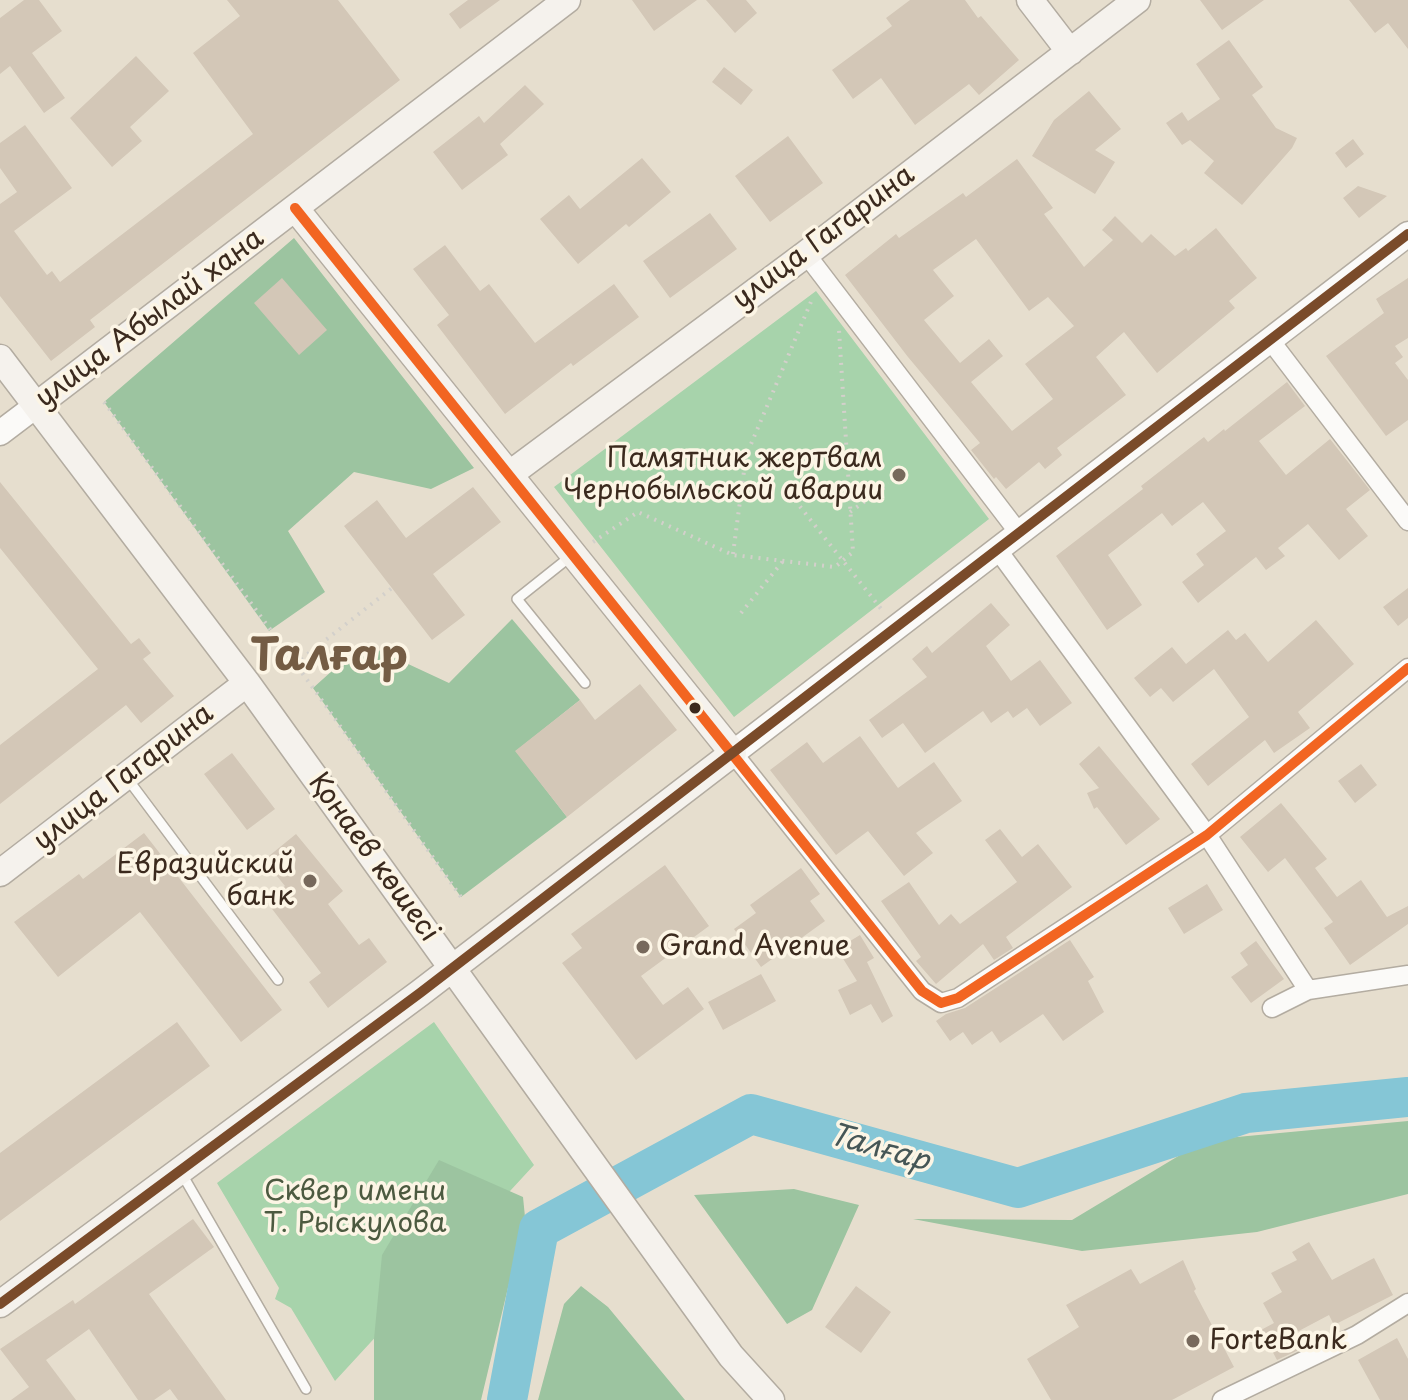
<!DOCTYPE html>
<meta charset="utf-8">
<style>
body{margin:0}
canvas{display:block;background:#e6dece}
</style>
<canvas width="1408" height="1400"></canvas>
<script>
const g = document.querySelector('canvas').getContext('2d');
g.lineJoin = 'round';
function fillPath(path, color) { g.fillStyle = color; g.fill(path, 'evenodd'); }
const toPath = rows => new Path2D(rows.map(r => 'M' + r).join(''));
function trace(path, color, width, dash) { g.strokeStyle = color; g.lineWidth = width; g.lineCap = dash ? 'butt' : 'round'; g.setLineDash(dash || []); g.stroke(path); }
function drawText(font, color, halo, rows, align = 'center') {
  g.font = font + ' "Playpen Sans",sans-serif'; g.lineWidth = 7; g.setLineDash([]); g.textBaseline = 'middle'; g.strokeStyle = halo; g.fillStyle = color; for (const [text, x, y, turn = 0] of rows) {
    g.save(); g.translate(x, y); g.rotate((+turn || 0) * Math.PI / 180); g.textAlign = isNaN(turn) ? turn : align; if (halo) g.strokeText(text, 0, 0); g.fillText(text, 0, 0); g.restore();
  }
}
fillPath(toPath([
 [816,291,989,519,734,717,554,487],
 [434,1022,534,1165,335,1381,291,1308,275,1299,279,1288,217,1183]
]), '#a7d3ab');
fillPath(toPath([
 [294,238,474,468,431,489,354,472,288,531,325,592,269,631,104,402],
 [512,619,580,700,516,751,567,817,461,897,313,688,363,643,449,683],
 [1408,1121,1408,1194,1257,1232,1082,1251,913,1219,1072,1220,1205,1140],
 [439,1160,523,1197,525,1217,481,1400,374,1400,374,1339,382,1255],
 [794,1189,859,1205,812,1310,787,1324,694,1195],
 [581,1286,608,1307,685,1400,538,1400,564,1304]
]), '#9cc4a0');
trace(toPath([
 [507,1400,539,1229,751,1114,1018,1188,1246,1113,1408,1097]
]), '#85c6d6', 40);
fillPath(toPath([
 [24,0,39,0,62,31,32,53,65,98,44,113,10,66,0,74,0,18],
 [227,0,338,0,400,80,90,320,95,327,51,361,0,296,0,204,17,192,0,168,0,143,25,125,72,188,14,231,47,275,52,271,60,282,253,134,193,53,240,16],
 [468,0,500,0,460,29,449,14],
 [632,0,697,0,654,31],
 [706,0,746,0,757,13,735,33],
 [910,0,965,0,978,18,981,16,1019,60,979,95,969,84,915,125,881,78,853,99,832,70,892,26,886,18],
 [1200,0,1264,0,1222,30],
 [1349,0,1408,0,1408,49,1388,23,1375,33],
 [1229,40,1263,87,1252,95,1276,128,1297,138,1292,148,1242,205,1204,173,1214,161,1190,140,1182,145,1166,123,1182,112,1188,121,1220,99,1196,64],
 [136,56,169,91,130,127,142,141,112,167,70,118],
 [724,67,753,90,741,105,712,82],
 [525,85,544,104,500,144,508,155,462,190,433,152,479,116,484,123],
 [1089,91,1121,129,1095,150,1115,162,1095,194,1032,156,1054,120],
 [788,136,823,183,770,222,735,176],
 [1353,139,1364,154,1346,168,1335,153],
 [642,158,671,192,629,227,626,224,578,264,540,219,569,195,580,209],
 [1017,159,1053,208,1044,214,1084,267,1113,240,1102,230,1115,216,1142,243,1151,234,1175,256,1186,248,1188,251,1216,228,1257,278,1229,301,1235,308,1157,373,1124,332,1096,357,1126,395,1057,448,1062,455,1045,469,1039,462,1006,489,996,477,994,479,971,450,980,443,908,357,845,275,896,234,899,238,963,193,966,197],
 [976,239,1029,311,1048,297,1074,326,1025,364,1053,399,1012,431,971,382,1003,356,989,339,960,363,924,320,954,296,933,270],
 [1358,186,1387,196,1359,218,1343,198],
 [710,213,737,249,670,298,643,261],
 [445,245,480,291,489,284,535,343,614,284,639,317,573,366,571,363,505,414,437,325,449,315,413,269],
 [282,278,327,330,299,355,254,303],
 [1408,278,1408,338,1395,346,1403,357,1395,363,1408,380,1408,420,1386,436,1326,356,1384,313,1376,299],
 [1287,382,1305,406,1259,441,1286,475,1330,439,1370,490,1346,509,1368,536,1339,560,1308,524,1278,548,1285,556,1266,570,1256,557,1198,603,1182,582,1204,565,1196,554,1226,531,1203,502,1172,526,1162,513,1108,555,1142,605,1107,630,1056,556,1143,489,1141,486,1204,437,1208,442,1224,429,1225,431],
 [0,482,131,644,139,638,151,653,143,659,174,696,141,723,126,705,0,804,0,745,98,669,0,548],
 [473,487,501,522,433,574,465,615,432,640,344,526,377,500,406,538],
 [1408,588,1408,618,1398,626,1383,607],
 [991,603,1010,625,986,646,1011,681,1040,660,1072,703,1040,726,1027,708,1013,718,1008,711,991,723,983,711,925,753,903,723,882,738,869,720,927,677,912,659,927,646,932,653],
 [1316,620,1354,664,1298,712,1310,728,1274,753,1265,740,1208,786,1191,764,1249,717,1214,669,1173,702,1161,688,1150,697,1134,678,1172,647,1186,664,1228,630,1236,640,1245,633,1268,662],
 [640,684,677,730,567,817,515,751,580,700,595,720],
 [860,736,898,788,934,762,962,801,916,833,933,853,904,876,868,831,836,855,770,770,807,742,823,763],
 [1099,746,1160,819,1126,845,1097,807,1094,809,1087,793,1099,788,1079,764],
 [232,753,275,809,247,830,204,774],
 [1361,764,1377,785,1355,803,1338,781],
 [1281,803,1327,859,1315,868,1337,897,1361,880,1387,917,1408,906,1408,924,1350,965,1324,928,1333,922,1285,858,1268,872,1240,837],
 [1000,829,1022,857,1038,844,1072,887,1006,937,1013,948,994,960,983,944,936,984,916,961,921,957,881,901,909,882,939,925,951,914,960,924,1017,882,985,840],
 [144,833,282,1010,241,1042,140,912,58,977,14,922,79,874,83,879],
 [296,834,343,891,328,904,359,945,369,938,387,962,328,1008,309,982,321,973,266,901,285,886,264,860],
 [665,865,709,926,641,976,663,1005,688,987,704,1009,636,1060,562,963,582,948,571,934],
 [801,868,820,894,810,901,825,921,761,967,734,929,756,913,750,905],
 [1207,884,1223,910,1184,934,1168,908],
 [860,935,874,958,867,962,893,1016,882,1023,871,1004,850,1015,838,990,857,981,837,949],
 [1070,940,1094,977,1088,981,1104,1012,1063,1041,1043,1014,1000,1043,992,1031,972,1045,963,1032,950,1041,936,1021,946,1014,965,1008],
 [1256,941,1284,979,1251,1003,1231,977,1248,965,1240,953],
 [761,974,776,1001,723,1030,708,1002],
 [177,1022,210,1066,0,1221,0,1153],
 [193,1219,214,1247,149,1294,226,1400,178,1400,170,1389,154,1400,138,1400,89,1329,46,1360,76,1400,11,1400,29,1387,0,1349,73,1300,75,1304],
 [1309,1242,1332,1280,1374,1258,1393,1295,1334,1325,1329,1315,1295,1333,1303,1348,1277,1360,1261,1330,1274,1323,1263,1303,1282,1292,1271,1273,1297,1260,1292,1252],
 [1183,1260,1196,1289,1194,1291,1234,1367,1172,1400,1051,1400,1027,1359,1079,1327,1066,1305,1131,1269,1140,1284],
 [856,1286,891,1312,861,1353,825,1327],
 [1397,1338,1408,1359,1408,1400,1380,1400,1358,1360]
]), '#d3c7b7');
const service = toPath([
 [571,556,517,599,585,683],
 [127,778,278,980],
 [182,1174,306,1389]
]);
const minor = toPath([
 [806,254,1019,533],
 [1270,340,1408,521],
 [997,549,1207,835,1308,990,1408,975],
 [733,753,922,991,941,1003,958,998,1207,835,1408,668],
 [1272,1008,1308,990],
 [1222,1400,1357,1335,1408,1303]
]);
const tertiary = toPath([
 [0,433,37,405],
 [733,753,1408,234]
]);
const secondary = toPath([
 [1030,0,1070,52],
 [0,358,247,683,731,1356,771,1400],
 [37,405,567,0],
 [510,474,806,254,1137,0],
 [0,873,247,683],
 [0,1304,420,993,733,753,295,208]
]);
trace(service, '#b3aca1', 12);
trace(minor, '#b3aca1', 21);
trace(tertiary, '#b3aca1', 27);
trace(secondary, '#b3aca1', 29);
trace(toPath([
 [104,402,316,692,461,897],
 [790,494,882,610],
 [850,512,889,484],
 [593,542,638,512,733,555,835,567,853,552,839,330],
 [733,554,746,456,813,297],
 [741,613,783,561],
 [295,664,392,588]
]), '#d3d0cb', 4, [2, 6]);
trace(service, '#fbfaf8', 9);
trace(minor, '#fbfaf8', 18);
trace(tertiary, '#fbfaf8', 24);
trace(secondary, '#f5f2ed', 26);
trace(toPath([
 [295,208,922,991,941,1003,958,998,1207,835,1408,668]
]), '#f26522', 10);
trace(toPath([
 [0,1304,420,993,1408,234]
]), '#7a4b2a', 10);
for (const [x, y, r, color] of [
 [899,475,8,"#77695c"],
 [695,708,7,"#3b2a1e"],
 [310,881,8,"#77695c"],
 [643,947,8,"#77695c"],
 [1193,1341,8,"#77695c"]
]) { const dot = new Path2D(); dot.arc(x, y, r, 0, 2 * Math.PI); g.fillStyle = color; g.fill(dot); trace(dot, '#fcf5e5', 3); }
drawText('28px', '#3b2a1e', '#fcf5e5', [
 ["улица Гагарина",824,238,-37],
 ["улица Абылай хана",150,319,-37],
 ["улица Гагарина",124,778,-38],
 ["Қонаев көшесі",373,858,54]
]);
drawText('28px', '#3b2a1e', '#fcf5e5', [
 ["Памятник жертвам",883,459],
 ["Чернобыльской аварии",883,491],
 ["Евразийский",294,865],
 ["банк",294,897],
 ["Grand Avenue",659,947,"left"],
 ["ForteBank",1209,1341,"left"]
], 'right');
drawText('28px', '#4c5a40', '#fcf5e5', [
 ["Сквер имени",355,1192],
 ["Т. Рыскулова",355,1224]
]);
drawText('italic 30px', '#455656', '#fcf5e5', [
 ["Талғар",879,1149,16]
]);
drawText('bold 44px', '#745c44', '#fcf5e5', [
 ["Талғар",329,658]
]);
</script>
